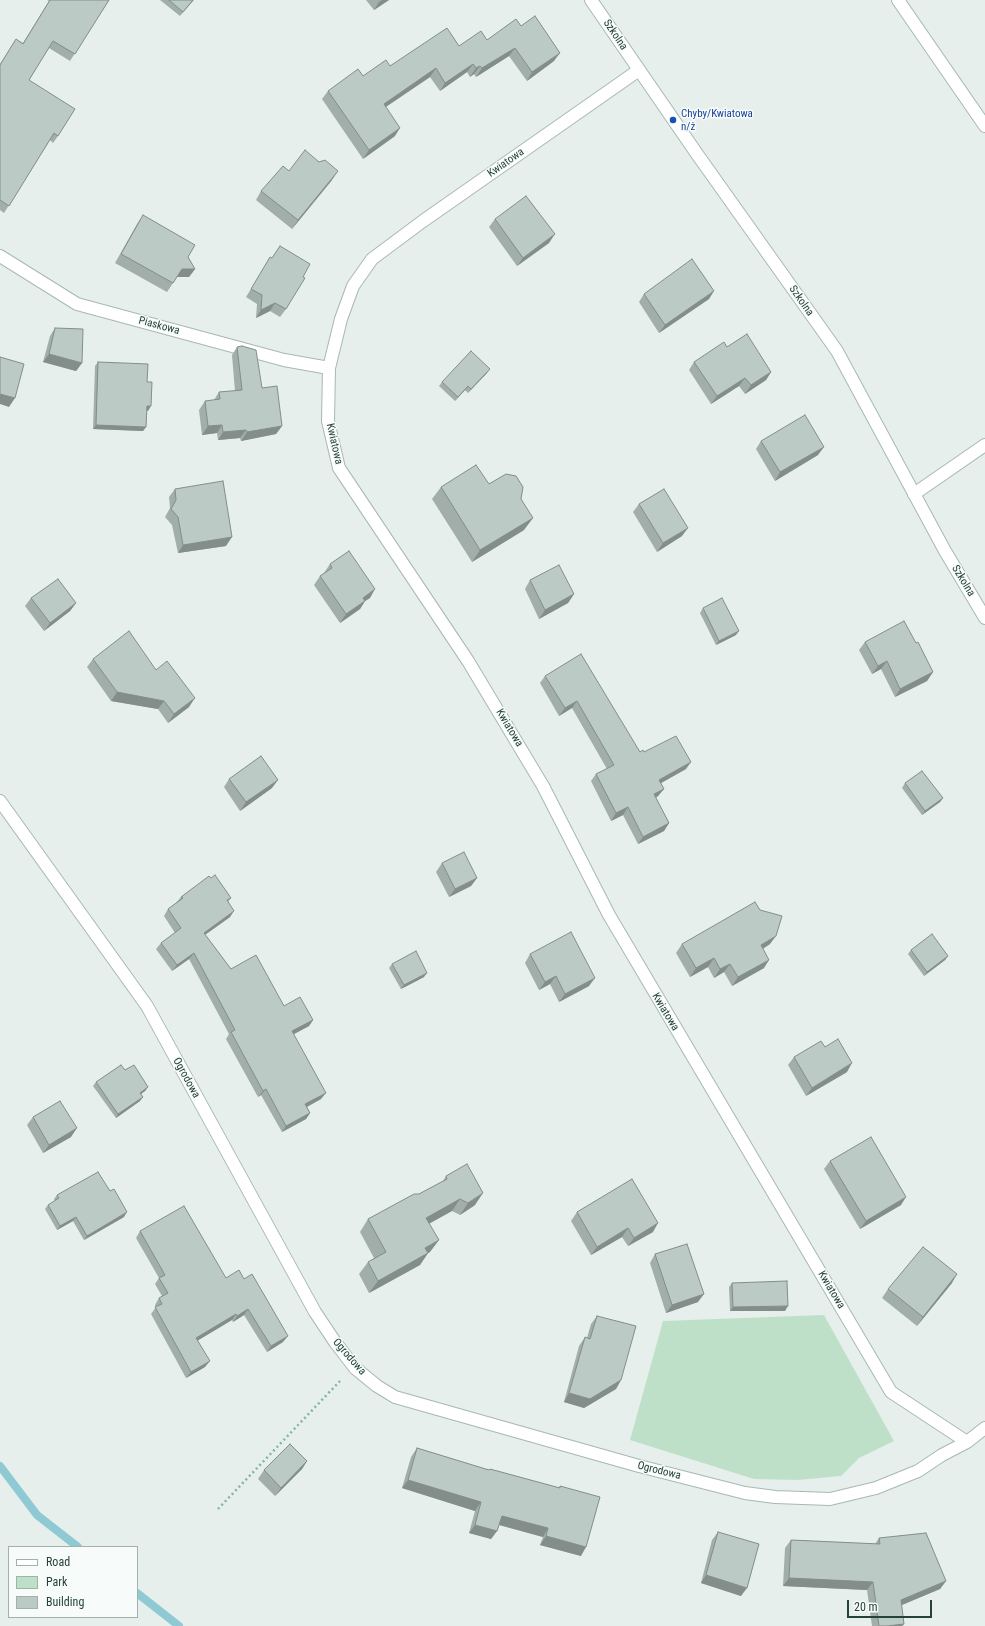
<!DOCTYPE html>
<meta charset="utf-8">
<style>
body{margin:0}
#map{position:relative;width:985px;height:1626px;overflow:hidden;background:#e6efeb;font-family:"Roboto Condensed",sans-serif}
canvas{display:block}
.legend{position:absolute;left:8px;top:1546px;width:130px;height:72px;box-sizing:border-box;background:#f7fbf9;border:1px solid #a3b1ad;margin:0;padding:5px 7px;list-style:none;font-size:12px;color:#24423a}
.legend li{display:flex;align-items:center;gap:8px;height:20px}
.legend b{width:20px;border:1px solid #a3b1ad}
.scale{position:absolute;left:847px;top:1600px;width:85px;height:18px;box-sizing:border-box;border:2px solid #24423a;border-top:0;padding-left:5px;font-size:12px;line-height:14px;white-space:nowrap;color:#24423a;-webkit-text-stroke:3px #f7fbf9;paint-order:stroke}
</style>
<div id="map">
<canvas width="985" height="1626"></canvas>
<ul class="legend">
<li><b style="height:5px;background:#fff"></b>Road</li>
<li><b style="height:11px;background:#bfe0c8"></b>Park</li>
<li><b style="height:11px;background:#bbcac4"></b>Building</li>
</ul>
<div class="scale">20 m</div>
</div>
<script>
const g = document.querySelector('canvas').getContext('2d');
g.lineJoin = 'round';
function fillPath(path, color) { g.fillStyle = color; g.fill(path, 'evenodd'); }
const toPath = rows => new Path2D(rows.map(r => 'M' + r).join(''));
function trace(path, color, width, dash) { g.strokeStyle = color; g.lineWidth = width; g.lineCap = dash ? 'butt' : 'round'; g.setLineDash(dash || []); g.stroke(path); }
function drawText(font, color, halo, rows, align = 'center') {
  g.font = font + ' "Roboto Condensed",sans-serif'; g.lineWidth = 3; g.setLineDash([]); g.textBaseline = 'middle'; g.strokeStyle = halo; g.fillStyle = color; for (const [text, x, y, turn = 0] of rows) {
    g.save(); g.translate(x, y); g.rotate((+turn || 0) * Math.PI / 180); g.textAlign = isNaN(turn) ? turn : align; if (halo) g.strokeText(text, 0, 0); g.fillText(text, 0, 0); g.restore();
  }
}
fillPath(toPath([
 [824,1315,894,1441,859,1458,841,1476,797,1480,754,1479,630,1440,663,1321]
]), '#bfe0c8');
trace(toPath([
 [0,1466,37,1515,78,1547],
 [137,1593,179,1626]
]), '#8ec9d4', 8);
const service = toPath([
 [898,0,985,126],
 [914,494,985,445]
]);
const minor = toPath([
 [591,0,697,154,837,351,945,551,985,618],
 [639,70,423,221,372,259,353,286,341,319,329,368,328,421,339,468,468,661,543,786,609,915,891,1392,967,1442],
 [0,256,77,304,284,360,329,368],
 [0,801,147,1006,315,1312,335,1342,355,1368,377,1386,395,1397,639,1466,745,1493,775,1497,830,1499,876,1488,918,1471,942,1455,967,1442,985,1428]
]);
trace(service, '#a8b8b2', 14);
trace(minor, '#a8b8b2', 14);
trace(toPath([
 [218,1509,340,1381]
]), '#86b3a5', 2.5, [2, 3]);
trace(service, '#fff', 12);
trace(minor, '#fff', 12);
fillPath(toPath([
 [47,0,109,0,70,61,49,48,29,80,58,136,53,143,50,140,4,213,0,210,0,64,16,39,23,43,49,1],
 [160,0,194,0,180,16],
 [366,0,389,0,374,10],
 [521,26,554,61,527,81,509,56,476,77,474,74,470,77,467,72,440,91,430,77,386,107,395,136,363,159,322,99,328,91,363,76,390,66,459,46,487,40],
 [289,171,332,180,292,229,256,200,261,191],
 [143,215,188,257,195,269,189,277,177,277,167,292,115,263,137,224],
 [495,219,549,243,517,266,489,227],
 [280,246,303,277,286,309,280,317,270,311,256,318,257,304,246,297,265,266,270,257,272,258],
 [644,294,709,299,659,333,639,302],
 [55,328,82,363,76,371,43,362,50,336],
 [237,347,262,388,282,426,276,434,241,441,240,438,218,440,217,433,202,435,199,410,205,401,214,400,219,392,235,391,232,355],
 [727,347,771,372,766,380,745,394,739,386,711,404,689,370,694,362],
 [98,362,147,382,148,411,146,410,146,427,143,431,93,429,95,366],
 [487,373,468,393,465,390,455,401,439,386,442,382],
 [761,441,818,455,775,481,756,449],
 [489,484,521,499,524,530,472,562,432,499,441,487],
 [175,489,226,546,178,553,172,525,165,517,170,508,169,497],
 [639,504,682,536,657,552,633,512],
 [330,564,370,598,365,601,360,609,340,623,314,585,320,576,324,573],
 [530,580,574,594,568,603,539,619,525,589],
 [31,598,76,603,70,611,44,631,25,606],
 [703,608,736,635,716,645,700,613],
 [865,642,916,643,933,672,927,681,895,697,881,669,872,674,859,650],
 [93,659,156,670,189,707,168,723,158,709,111,701,87,667],
 [545,676,640,752,644,752,686,769,661,783,664,789,658,796,656,798,669,823,664,831,638,844,623,815,611,821,591,781,596,774,607,769,572,708,559,716,540,683],
 [229,779,272,788,240,811,224,787],
 [905,783,943,798,940,802,922,815,902,788],
 [442,863,477,878,471,886,449,897,436,872],
 [211,878,231,898,228,902,230,917,205,935,231,969,284,1006,313,1020,309,1026,293,1034,321,1099,307,1107,310,1113,306,1119,282,1132,261,1095,258,1097,226,1039,229,1034,189,959,172,971,156,949,161,943,175,933,164,916,168,909,176,903,181,897],
 [682,944,770,944,763,949,764,968,732,986,724,972,714,978,708,967,690,977,676,953],
 [911,950,948,956,945,960,924,976,908,954],
 [530,954,589,986,559,1002,550,984,539,990,525,963],
 [392,964,424,977,401,989,389,968],
 [825,1047,847,1072,806,1096,788,1065,794,1057],
 [96,1082,148,1087,145,1091,141,1094,140,1101,116,1118,93,1086],
 [33,1117,71,1137,43,1153,27,1125],
 [830,1161,901,1205,860,1229,824,1169],
 [446,1176,475,1205,460,1215,452,1211,429,1223,430,1252,428,1253,420,1265,369,1293,359,1274,368,1262,374,1258,360,1232,368,1219,419,1194,443,1181],
 [57,1195,124,1217,84,1240,73,1221,57,1230,45,1209,48,1205,55,1201,54,1199],
 [577,1212,653,1232,628,1246,622,1237,591,1255,571,1221],
 [140,1231,226,1278,283,1342,267,1352,244,1315,233,1322,232,1320,198,1340,205,1367,186,1378,151,1314,156,1307,155,1305,159,1298,162,1296,155,1284,159,1278,136,1238],
 [655,1254,698,1302,666,1313,650,1263],
 [732,1283,785,1311,730,1311,729,1287],
 [952,1283,917,1326,882,1298,888,1289],
 [597,1316,621,1380,616,1389,584,1408,564,1402,579,1346,585,1337,587,1338,591,1324],
 [417,1448,489,1470,490,1469,559,1488,560,1486,581,1556,540,1545,543,1537,499,1525,497,1531,491,1539,469,1533,475,1511,402,1488,411,1457],
 [307,1461,302,1469,275,1496,258,1479,264,1470],
 [718,1532,741,1596,701,1583,712,1540],
 [879,1538,946,1581,940,1589,901,1605,904,1624,902,1626,872,1626,867,1590,783,1586,785,1548,791,1540,875,1544]
]), '#a1aea9');
fillPath(toPath([
 [382,0,389,0,374,10,379,2],
 [515,48,509,56,476,77,482,68],
 [560,53,554,61,527,81,532,72],
 [473,64,467,72,440,91,445,83],
 [480,66,474,74,470,77,476,68],
 [436,68,430,77,378,112,384,104],
 [400,128,395,136,363,159,369,150],
 [338,171,332,180,292,229,298,220],
 [555,234,549,243,517,266,523,258],
 [182,269,195,269,189,277,176,277],
 [714,291,709,299,659,333,665,325],
 [275,303,270,311,256,318,261,310],
 [49,354,82,363,76,371,43,362],
 [490,369,487,373,468,393,471,389],
 [771,372,766,380,745,394,751,385],
 [745,378,739,386,711,404,717,396],
 [468,386,465,390,455,401,458,397],
 [0,394,15,398,9,407,0,404],
 [147,406,151,406,148,411,144,410],
 [96,425,146,427,143,431,93,429],
 [222,425,217,433,202,435,208,426],
 [282,426,276,434,241,441,247,432],
 [246,430,240,438,218,440,223,432],
 [824,447,818,455,775,481,780,472],
 [533,518,524,530,472,562,480,550],
 [688,528,682,536,657,552,663,543],
 [232,537,226,546,178,553,183,545],
 [375,589,370,598,357,606,363,598],
 [574,594,568,603,539,619,545,610],
 [365,601,360,609,340,623,346,614],
 [76,603,70,611,44,631,50,623],
 [739,631,736,635,716,645,719,641],
 [887,661,881,669,872,674,878,666],
 [933,672,927,681,895,697,900,689],
 [117,692,164,701,158,709,111,701],
 [195,698,189,707,168,723,174,714],
 [577,701,572,708,559,716,565,708],
 [691,762,686,769,654,787,659,780],
 [278,780,272,788,240,811,246,802],
 [664,789,658,796,649,801,654,794],
 [943,798,940,802,922,815,925,811],
 [628,807,623,815,611,821,616,813],
 [669,823,664,831,638,844,643,837],
 [477,878,471,886,449,897,455,889],
 [234,911,230,917,199,939,204,933],
 [776,936,770,944,755,953,761,945],
 [194,953,189,959,172,971,177,965],
 [948,956,945,960,924,976,927,972],
 [714,958,708,967,690,977,696,968],
 [769,960,764,968,732,986,738,977],
 [730,964,724,972,714,978,720,969],
 [427,973,424,977,401,989,404,985],
 [556,976,550,984,539,990,545,982],
 [595,978,589,986,559,1002,565,994],
 [313,1020,309,1026,287,1038,292,1031],
 [852,1063,847,1072,806,1096,812,1088],
 [148,1087,145,1091,137,1097,140,1093],
 [266,1089,261,1095,258,1097,263,1091],
 [326,1093,321,1099,301,1110,305,1104],
 [143,1097,140,1101,116,1118,118,1114],
 [310,1113,306,1119,282,1132,286,1126],
 [77,1128,71,1137,43,1153,49,1145],
 [483,1193,475,1205,460,1215,468,1203],
 [906,1197,901,1205,860,1229,866,1221],
 [460,1199,452,1211,418,1230,426,1218],
 [127,1212,124,1217,84,1240,87,1236],
 [76,1217,73,1221,57,1230,60,1226],
 [658,1223,653,1232,628,1246,634,1238],
 [628,1228,622,1237,591,1255,597,1247],
 [439,1240,430,1252,416,1260,425,1248],
 [428,1253,420,1265,369,1293,378,1281],
 [957,1274,952,1283,917,1326,923,1317],
 [704,1294,698,1302,666,1313,672,1305],
 [788,1306,785,1311,730,1311,733,1307],
 [248,1309,244,1315,233,1322,237,1316],
 [236,1314,232,1320,192,1344,196,1338],
 [288,1336,283,1342,267,1352,271,1346],
 [210,1361,205,1367,186,1378,191,1372],
 [621,1380,616,1389,584,1408,564,1402,569,1393],
 [307,1461,302,1469,275,1496,281,1488],
 [408,1480,481,1502,475,1511,402,1488],
 [502,1516,548,1528,543,1537,496,1524],
 [475,1525,497,1531,491,1539,469,1533],
 [546,1536,586,1547,581,1556,540,1545],
 [706,1575,747,1588,741,1596,701,1583],
 [789,1578,873,1582,867,1590,783,1586],
 [946,1581,940,1589,895,1608,901,1600],
 [904,1624,902,1626,887,1626]
]), '#838d89');
const building = toPath([
 [50,0,109,0,75,54,53,41,29,80,75,109,58,136,54,133,9,206,0,200,0,65,16,39,23,44,50,0],
 [169,0,193,0,183,12,169,0],
 [535,16,560,53,532,72,515,48,482,68,480,66,476,68,473,64,445,83,436,68,384,104,400,128,369,150,328,91,358,69,363,76,386,60,390,66,447,28,459,46,481,31,487,40,516,19,521,26,535,16],
 [305,150,319,162,325,160,338,171,298,220,261,191,283,166,289,171,305,150],
 [526,196,555,234,523,258,495,219,526,196],
 [143,215,195,245,188,257,195,269,182,269,173,283,121,254,143,215],
 [280,246,310,264,303,277,305,278,286,309,275,303,261,310,262,295,251,289,270,257,272,258,280,246],
 [692,259,714,291,665,325,644,294,692,259],
 [55,328,83,329,82,363,49,354,55,328],
 [747,334,771,372,751,385,745,378,717,396,694,362,724,342,727,347,747,334],
 [242,346,256,350,262,388,277,386,282,426,247,432,246,430,223,432,222,425,208,426,205,401,220,399,219,392,242,390,237,347,242,346],
 [471,351,490,369,471,389,468,386,458,397,442,382,471,351],
 [0,357,24,364,15,398,0,394,0,357],
 [98,362,148,364,147,382,152,382,151,406,147,406,146,427,96,425,98,362],
 [805,415,824,447,780,472,761,441,805,415],
 [476,465,489,484,506,474,516,476,523,487,521,499,533,518,480,550,441,487,476,465],
 [223,481,232,537,183,545,178,517,171,509,176,500,175,489,223,481],
 [664,489,688,528,663,543,639,504,664,489],
 [349,551,375,589,363,598,365,601,346,614,320,576,332,568,330,564,349,551],
 [559,565,574,594,545,610,530,580,559,565],
 [58,579,76,603,50,623,31,598,58,579],
 [722,598,739,631,719,641,703,608,722,598],
 [904,621,916,643,918,642,933,672,900,689,887,661,878,666,865,642,904,621],
 [129,631,156,670,167,661,195,698,174,714,164,701,117,692,93,659,129,631],
 [581,654,640,752,643,750,644,752,676,736,691,762,659,780,664,789,654,794,669,823,643,837,628,807,616,813,596,774,614,765,577,701,565,708,545,676,581,654],
 [261,756,278,780,246,802,229,779,261,756],
 [922,771,943,798,925,811,905,783,922,771],
 [464,852,477,878,455,889,442,863,464,852],
 [215,875,231,898,227,900,234,911,204,933,231,969,256,955,284,1006,300,997,313,1020,292,1031,326,1093,305,1104,310,1113,286,1126,266,1089,263,1091,231,1032,235,1030,194,953,177,965,161,943,181,928,168,909,183,898,181,897,209,876,211,878,215,875],
 [755,902,760,910,782,916,776,936,761,945,769,960,738,977,730,964,720,969,714,958,696,968,682,944,755,902],
 [571,932,595,978,565,994,556,976,545,982,530,954,571,932],
 [932,934,948,956,927,972,911,950,932,934],
 [416,951,427,973,404,985,392,964,416,951],
 [838,1039,852,1063,812,1088,794,1057,821,1041,825,1047,838,1039],
 [121,1065,125,1070,134,1065,148,1087,140,1093,143,1097,118,1114,96,1082,121,1065],
 [60,1101,77,1128,49,1145,33,1117,60,1101],
 [871,1137,906,1197,866,1221,830,1161,871,1137],
 [467,1164,483,1193,468,1203,460,1199,426,1218,439,1240,425,1248,428,1253,378,1281,368,1262,386,1252,368,1219,414,1194,419,1194,447,1179,446,1176,467,1164],
 [98,1172,110,1191,114,1189,127,1212,87,1236,76,1217,60,1226,48,1205,59,1198,57,1195,98,1172],
 [632,1179,658,1223,634,1238,628,1228,597,1247,577,1212,632,1179],
 [184,1206,226,1278,239,1270,244,1279,252,1274,288,1336,271,1346,248,1309,237,1316,236,1314,196,1338,210,1361,191,1372,155,1307,162,1304,159,1298,168,1293,159,1278,165,1275,140,1231,184,1206],
 [687,1244,704,1294,672,1305,655,1254,687,1244],
 [923,1247,957,1274,923,1317,888,1289,923,1247],
 [787,1281,788,1306,733,1307,732,1283,787,1281],
 [597,1316,636,1326,621,1380,590,1399,569,1393,585,1337,590,1339,597,1316],
 [290,1444,307,1461,281,1488,264,1470,290,1444],
 [417,1448,489,1470,490,1469,560,1488,560,1486,600,1497,586,1547,546,1536,548,1528,502,1516,497,1531,475,1525,481,1502,408,1480,417,1448],
 [718,1532,759,1544,747,1588,706,1575,718,1532],
 [926,1533,946,1581,901,1600,904,1624,887,1626,879,1626,873,1582,789,1578,791,1540,880,1544,879,1538,926,1533]
]);
fillPath(building, '#bbcac4');
trace(building, '#838d89', 1);
for (const [x, y, r, color] of [
 [673,120,4,"#1a4fb4"]
]) { const dot = new Path2D(); dot.arc(x, y, r, 0, 2 * Math.PI); g.fillStyle = color; g.fill(dot); trace(dot, '#f7fbf9', 1.5); }
drawText('11px', '#24423a', '#f7fbf9', [
 ["Szkolna",615,35,56],
 ["Kwiatowa",506,163,-35],
 ["Szkolna",801,301,55],
 ["Piaskowa",159,326,15],
 ["Kwiatowa",334,444,77],
 ["Szkolna",963,581,59],
 ["Kwiatowa",509,728,59],
 ["Kwiatowa",665,1012,59],
 ["Ogrodowa",186,1078,61],
 ["Kwiatowa",831,1290,59],
 ["Ogrodowa",349,1357,49],
 ["Ogrodowa",659,1471,14]
]);
drawText('11px', '#164399', '#f7fbf9', [
 ["Chyby/Kwiatowa",681,114],
 ["n/ż",681,127]
], 'left');
</script>
